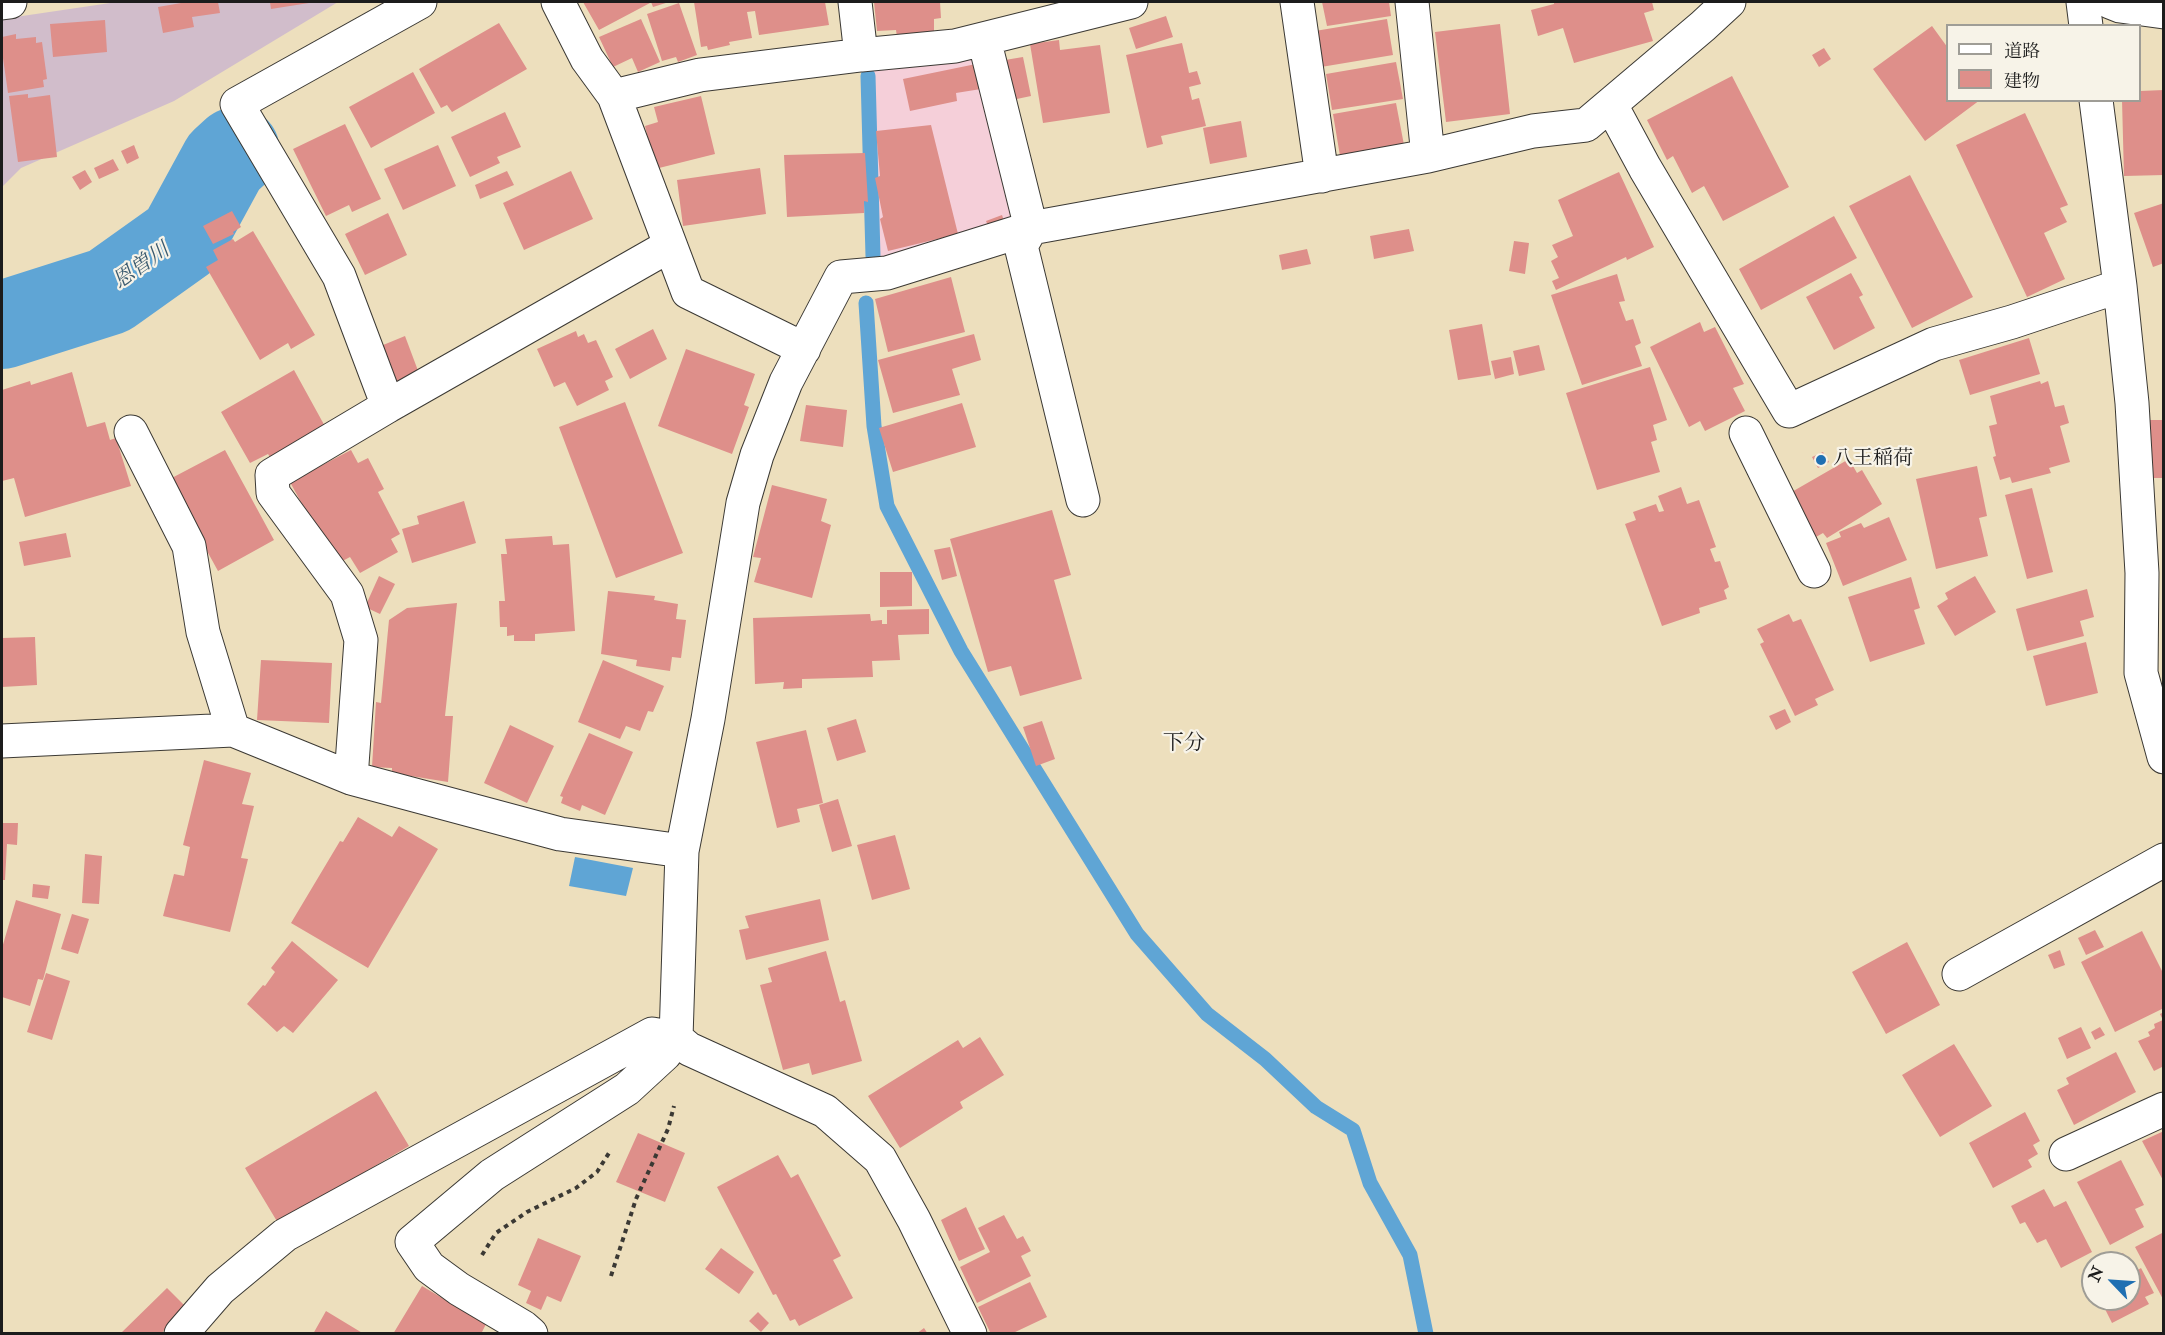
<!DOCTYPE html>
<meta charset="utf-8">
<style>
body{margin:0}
#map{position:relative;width:2165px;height:1335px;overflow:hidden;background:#eddfbd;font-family:"IM FELL Double Pica","Noto Serif JP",serif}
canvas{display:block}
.frame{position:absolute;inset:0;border:3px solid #1c1c1c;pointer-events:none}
.legend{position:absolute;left:1946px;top:24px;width:195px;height:78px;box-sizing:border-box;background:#f7f3e8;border:2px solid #9f9d96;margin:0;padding:8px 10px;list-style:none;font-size:18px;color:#1c1c1c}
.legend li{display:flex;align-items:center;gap:12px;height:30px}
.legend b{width:30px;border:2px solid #9f9d96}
.north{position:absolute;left:2081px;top:1251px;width:60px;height:60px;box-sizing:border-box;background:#f7f3e8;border:2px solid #9f9d96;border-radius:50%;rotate:295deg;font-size:16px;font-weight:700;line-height:24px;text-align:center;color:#1c1c1c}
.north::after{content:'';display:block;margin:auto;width:21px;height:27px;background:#1f6fb2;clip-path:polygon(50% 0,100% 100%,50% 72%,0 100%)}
</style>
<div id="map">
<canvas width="2165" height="1335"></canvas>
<div class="frame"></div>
<ul class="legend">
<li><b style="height:8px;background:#fff"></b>道路</li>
<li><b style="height:16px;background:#de8f8a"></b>建物</li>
</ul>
<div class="north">N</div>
</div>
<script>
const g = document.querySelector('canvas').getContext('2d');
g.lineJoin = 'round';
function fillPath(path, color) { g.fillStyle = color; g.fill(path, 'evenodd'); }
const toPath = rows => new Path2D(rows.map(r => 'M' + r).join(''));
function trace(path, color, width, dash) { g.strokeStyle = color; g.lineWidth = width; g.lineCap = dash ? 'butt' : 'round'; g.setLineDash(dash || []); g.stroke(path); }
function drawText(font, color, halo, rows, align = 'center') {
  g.font = font + ' "IM FELL Double Pica","Noto Serif JP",serif'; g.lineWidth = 4.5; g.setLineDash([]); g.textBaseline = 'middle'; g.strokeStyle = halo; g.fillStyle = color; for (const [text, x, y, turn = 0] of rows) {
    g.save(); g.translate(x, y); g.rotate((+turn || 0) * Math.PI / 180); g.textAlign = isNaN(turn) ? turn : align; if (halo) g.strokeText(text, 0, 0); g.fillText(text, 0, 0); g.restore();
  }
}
fillPath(toPath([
 [979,56,1017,222,918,251,878,257,870,72,899,66]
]), '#f5cfd9');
fillPath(toPath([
 [117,2,338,2,174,101,21,168,2,187,2,19]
]), '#d1bdcb');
fillPath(toPath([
 [575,857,633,868,626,896,569,886]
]), '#5fa5d5');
trace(toPath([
 [868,76,873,256],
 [866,303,874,426,887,506,961,651,1137,934,1207,1014,1265,1059,1316,1107,1353,1130,1370,1183,1410,1255,1426,1334]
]), '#5fa5d5', 15);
trace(toPath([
 [2,325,109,291,182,239,224,162,236,151]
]), '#5fa5d5', 88);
fillPath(toPath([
 [187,2,218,2,220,13,192,17,194,27,163,33,158,7],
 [270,2,309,2,309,3,271,9],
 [583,2,649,2,650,3,599,30],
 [651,2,669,2,653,7],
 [694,2,825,2,829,25,759,35,755,11,747,12,752,38,729,42,730,45,708,50,707,46,701,47],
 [874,2,940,2,941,18,934,19,934,34,897,37,896,30,877,31],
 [1322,2,1389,2,1391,16,1327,26],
 [1554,2,1652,2,1654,10,1644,13,1653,41,1574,63,1563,28,1538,36,1531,10,1554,4],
 [679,3,697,55,678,62,676,57,662,61,647,14],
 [1166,16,1173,37,1136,49,1129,28],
 [641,19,660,62,638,72,632,58,613,67,599,37],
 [1387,19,1393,55,1321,67,1315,31],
 [105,20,107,52,53,57,50,24],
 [499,23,527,69,452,112,447,105,441,108,419,69],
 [1500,24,1510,114,1446,122,1435,32],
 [1932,26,1948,48,1948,100,1980,100,1925,141,1873,69],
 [16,34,16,39,36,37,36,43,42,42,47,79,43,80,44,87,8,93,2,51,2,37],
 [1059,40,1060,50,1100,45,1110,113,1043,123,1030,44],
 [1182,43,1189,73,1197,71,1201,84,1189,87,1192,100,1199,98,1206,126,1161,136,1163,144,1147,148,1126,55],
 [1824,48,1831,59,1819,67,1812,55],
 [1023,57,1031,96,1012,100,1005,60],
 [1396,62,1403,99,1332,110,1326,74],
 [976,64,981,89,956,93,957,101,910,111,903,79],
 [413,72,435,113,371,148,349,107],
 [1732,76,1789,187,1723,221,1704,186,1692,193,1673,156,1667,160,1647,120],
 [2164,90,2164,175,2124,176,2122,100,2140,100,2140,91],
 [28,94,28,98,50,95,57,157,18,162,9,96],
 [701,96,715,154,655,169,645,126,658,122,654,107],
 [1396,103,1404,145,1340,156,1333,114],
 [505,112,521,147,497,157,500,163,470,177,451,137],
 [2025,113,2068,205,2060,208,2067,222,2044,233,2065,279,2027,297,1956,145],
 [1241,121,1247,157,1210,164,1203,128],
 [345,124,381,199,352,212,349,205,326,216,293,149],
 [931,125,958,234,888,251,880,219,883,217,875,178,880,176,876,131],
 [134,145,139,158,127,164,121,151],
 [438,145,456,186,403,210,384,169],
 [865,153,868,202,864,201,864,213,787,217,784,155],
 [113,159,119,170,99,179,94,168],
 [760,168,766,214,683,226,677,180],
 [85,170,92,182,80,190,72,177],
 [507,171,514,185,480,199,475,185],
 [571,171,593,219,524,250,503,203],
 [1619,172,1654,247,1627,260,1626,257,1556,290,1552,281,1559,278,1551,261,1558,257,1552,245,1573,236,1558,200],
 [1910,175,1973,297,1912,328,1849,206],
 [2164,203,2164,263,2153,267,2134,213],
 [232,211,241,227,233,232,234,234,213,244,203,226],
 [388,213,407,255,365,275,345,234],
 [1002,215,1005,224,990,230,986,221],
 [1834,216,1857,258,1761,310,1739,269],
 [1409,229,1414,251,1374,259,1370,236],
 [253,231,315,335,291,349,288,343,260,360,206,267,218,260,213,250,233,239,235,242],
 [1514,241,1529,243,1525,274,1509,271],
 [1307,249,1311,264,1282,270,1279,255],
 [1851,273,1863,295,1859,297,1875,328,1834,350,1806,297],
 [1617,274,1625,301,1619,302,1626,321,1633,319,1641,343,1635,346,1642,366,1582,385,1551,295],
 [951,277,965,332,888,352,875,299],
 [1700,322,1704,332,1715,327,1744,384,1733,388,1745,411,1705,431,1700,421,1689,427,1650,347],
 [1482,324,1491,375,1458,380,1449,330],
 [653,329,667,359,630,379,615,349],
 [576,331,578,337,584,334,588,343,596,340,613,377,605,381,609,390,577,406,565,382,554,387,537,349],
 [974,334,981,360,952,369,960,395,893,413,878,360],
 [405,336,420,376,387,389,371,350],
 [2029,338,2040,374,1970,395,1959,360],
 [1539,345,1545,370,1519,376,1513,351],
 [686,349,755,374,744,405,749,407,732,454,658,426],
 [1511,357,1514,374,1495,379,1491,361],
 [1650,367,1667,420,1653,425,1657,440,1651,442,1660,472,1597,490,1566,393],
 [294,370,327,430,272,460,268,454,250,463,221,412],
 [72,372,87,427,105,422,110,440,116,438,131,486,25,517,14,478,2,481,2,390,30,381,31,385],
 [2040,381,2041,384,2048,381,2055,407,2064,405,2069,423,2060,426,2070,462,2049,468,2051,473,2012,483,2010,477,2000,480,1993,457,1996,456,1989,426,1997,424,1990,396],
 [625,402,683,553,616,578,559,427],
 [962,403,976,447,893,472,879,428],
 [806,405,847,410,843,447,800,441],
 [2150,420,2164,420,2164,478,2149,478],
 [225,450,274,540,218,571,168,480],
 [351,450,358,463,368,458,384,489,378,492,400,534,391,539,398,552,360,573,350,557,335,565,290,482],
 [1823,452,1829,462,1818,468,1812,457],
 [1849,459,1857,473,1862,470,1882,504,1827,538,1823,533,1816,537,1790,493],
 [1977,466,1987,516,1979,518,1988,556,1936,569,1916,479],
 [772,485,827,499,821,521,831,525,812,598,754,582,761,558,753,557],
 [1681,487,1687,504,1699,500,1716,547,1710,549,1715,562,1720,561,1729,587,1724,590,1727,599,1699,608,1700,613,1662,626,1625,524,1636,520,1633,512,1656,504,1659,512,1664,511,1658,496],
 [2032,488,2053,572,2027,579,2005,495],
 [464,501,476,543,412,563,402,529,419,524,417,516],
 [1052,510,1071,575,1054,580,1082,679,1020,696,1011,666,988,672,950,539],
 [1889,517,1907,560,1843,586,1826,543,1841,537,1839,532,1861,523,1864,528],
 [66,533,71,557,24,566,19,542],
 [552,536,553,545,569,544,575,631,535,634,535,641,514,641,514,635,507,636,507,627,500,627,499,601,505,601,501,554,507,554,505,539],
 [950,547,957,576,942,580,934,550],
 [880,572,912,572,912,606,880,607],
 [379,576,395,584,380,614,365,607],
 [1975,576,1996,612,1955,636,1937,606,1948,599,1945,593],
 [1911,577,1920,608,1914,610,1925,644,1870,662,1848,597],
 [2087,589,2094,617,2080,621,2084,636,2027,651,2016,609],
 [608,591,655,596,654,600,678,604,676,619,686,620,681,658,672,657,670,671,636,666,637,660,601,654],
 [457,603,445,716,453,716,448,782,392,773,392,768,372,767,376,702,381,703,389,620,407,608],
 [929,609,929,634,898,635,900,660,872,661,873,677,802,679,802,688,783,689,784,682,755,684,753,618,870,614,871,621,882,620,882,624,887,624,887,610],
 [1789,614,1793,622,1801,619,1834,690,1815,699,1818,705,1795,716,1760,644,1764,642,1757,629],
 [35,637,37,685,2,687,2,638],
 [2086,642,2098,693,2046,706,2033,656],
 [261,660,332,663,329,723,257,720],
 [603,660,664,686,653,712,648,711,640,731,626,726,620,739,578,722],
 [1785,709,1791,722,1776,730,1769,716],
 [856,719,866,752,837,761,827,728],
 [1042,721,1055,759,1036,766,1023,727],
 [510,725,554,746,527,803,484,783],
 [806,730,823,803,797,809,800,822,777,828,756,742],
 [589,733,633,752,605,815,582,805,580,811,561,803,563,797,560,796],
 [204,760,251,773,242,804,254,806,241,858,248,859,230,932,163,916,174,874,184,876,190,847,183,845],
 [838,799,852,846,832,852,819,805],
 [358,817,392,837,399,826,438,849,368,968,291,923,340,841,343,842],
 [2,823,18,823,17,845,7,844,5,880,2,880],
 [895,835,910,889,872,900,857,845],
 [85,854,102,856,99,904,82,903],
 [33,884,50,886,48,899,32,897],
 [820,899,829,940,746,960,739,930,749,928,745,916],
 [16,900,61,914,43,980,38,979,30,1006,2,997,2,948],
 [72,914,89,919,78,954,61,949],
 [2095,930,2104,947,2086,955,2078,938],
 [2142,931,2164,975,2164,1008,2115,1032,2081,962],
 [292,941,338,980,293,1033,284,1026,277,1032,247,1004,263,985,265,986,275,972,271,968],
 [1907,942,1940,1005,1886,1034,1852,972],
 [2060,950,2065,965,2054,969,2048,955],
 [826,951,840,1002,845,1000,862,1061,812,1075,809,1063,783,1070,760,985,772,982,768,968],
 [46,973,70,981,52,1040,27,1032],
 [2164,1012,2164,1066,2154,1071,2138,1041,2150,1036,2148,1032,2155,1028,2154,1024,2163,1020,2160,1014],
 [2081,1027,2091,1048,2067,1059,2058,1038],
 [2100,1027,2105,1035,2095,1040,2091,1032],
 [980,1037,1004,1075,960,1102,963,1108,900,1148,868,1096,958,1040,963,1048],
 [1954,1044,1992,1106,1940,1137,1902,1075],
 [2116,1052,2136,1092,2074,1125,2057,1090,2069,1084,2066,1078],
 [376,1091,409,1146,278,1223,245,1168],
 [2025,1112,2040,1141,2033,1145,2038,1154,2028,1160,2032,1167,1993,1188,1969,1143],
 [2164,1131,2164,1182,2142,1141],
 [638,1133,685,1153,665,1202,616,1182],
 [778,1155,791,1178,798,1174,841,1256,833,1260,853,1298,799,1326,795,1319,790,1321,776,1294,773,1295,717,1187],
 [2121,1160,2144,1205,2135,1209,2144,1227,2110,1245,2077,1182],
 [2044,1189,2054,1207,2066,1201,2092,1252,2061,1268,2046,1239,2037,1243,2025,1222,2020,1224,2011,1206],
 [966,1207,985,1249,959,1261,941,1220],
 [1004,1215,1017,1239,1023,1236,1031,1251,1021,1256,1031,1276,977,1303,960,1267,990,1252,978,1228],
 [2164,1232,2164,1301,2135,1247],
 [538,1238,581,1256,561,1302,547,1296,541,1310,526,1303,531,1291,518,1285],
 [721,1248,754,1272,739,1294,705,1269],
 [2123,1253,2128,1263,2103,1263],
 [2129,1265,2133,1273,2141,1268,2154,1293,2145,1297,2149,1304,2112,1323,2100,1299,2129,1299],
 [2093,1268,2093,1286,2086,1272],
 [1030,1282,1047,1317,1011,1334,991,1334,978,1307],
 [422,1286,486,1324,481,1334,393,1334],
 [167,1288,184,1305,161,1334,120,1334],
 [326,1311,364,1334,313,1334],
 [758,1312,769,1323,761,1332,749,1321],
 [924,1328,928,1334,916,1334]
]), '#de8f8a');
const minor = toPath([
 [420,2,237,104,339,276,388,406,669,246],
 [558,2,587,59,614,96,700,75,861,55,955,46,1131,2],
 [855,2,861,55],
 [1297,2,1322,176],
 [1412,2,1428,156],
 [2083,2,2086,26],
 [2,3,10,2],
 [984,39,1031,228,1021,246,1083,500],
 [614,96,688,292,804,349],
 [2096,100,2120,286,2132,403,2142,573,2141,673,2164,757],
 [1611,105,1645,168,1789,411,1934,344,2012,322,2120,286],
 [131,432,189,546,203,632,233,730],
 [1746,433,1814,571],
 [2,741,233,730,351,778,560,834,682,851],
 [351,778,361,640,347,594,273,493,272,475,388,406],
 [1959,974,2164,860],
 [2066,1154,2164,1109],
 [181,1334,220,1289,285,1235,652,1034,676,1038,665,1054,627,1089,492,1175,412,1242,429,1267,459,1289,523,1327,531,1334],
 [970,1334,914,1220,880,1159,825,1111,689,1049,676,1038,682,851,708,719,743,503,757,455,786,382,841,277,887,273,1031,228,1428,156,1533,131,1586,125,1703,26,1729,2]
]);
const major = toPath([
 [2110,2,2120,6,2164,12]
]);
trace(minor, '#3b3934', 35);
trace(major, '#3b3934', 35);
trace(toPath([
 [482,1255,496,1233,527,1212,576,1188,597,1172,609,1153],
 [611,1276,636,1199,668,1129,674,1106]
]), '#3b3934', 4, [4.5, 4.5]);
trace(minor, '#fff', 33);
trace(major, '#fff', 33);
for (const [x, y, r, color] of [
 [1821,460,6,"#1f6fb2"]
]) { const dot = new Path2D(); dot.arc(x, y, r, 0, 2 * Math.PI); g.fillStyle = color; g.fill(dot); trace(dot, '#f7f3e8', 2); }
drawText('20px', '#1c1c1c', '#f7f3e8', [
 ["八王稲荷",1833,460]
], 'left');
drawText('italic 21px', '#3a5a6f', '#f7f3e8', [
 ["恩曽川",142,267,-35]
]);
drawText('21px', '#1c1c1c', '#f7f3e8', [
 ["下分",1184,744]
]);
</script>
